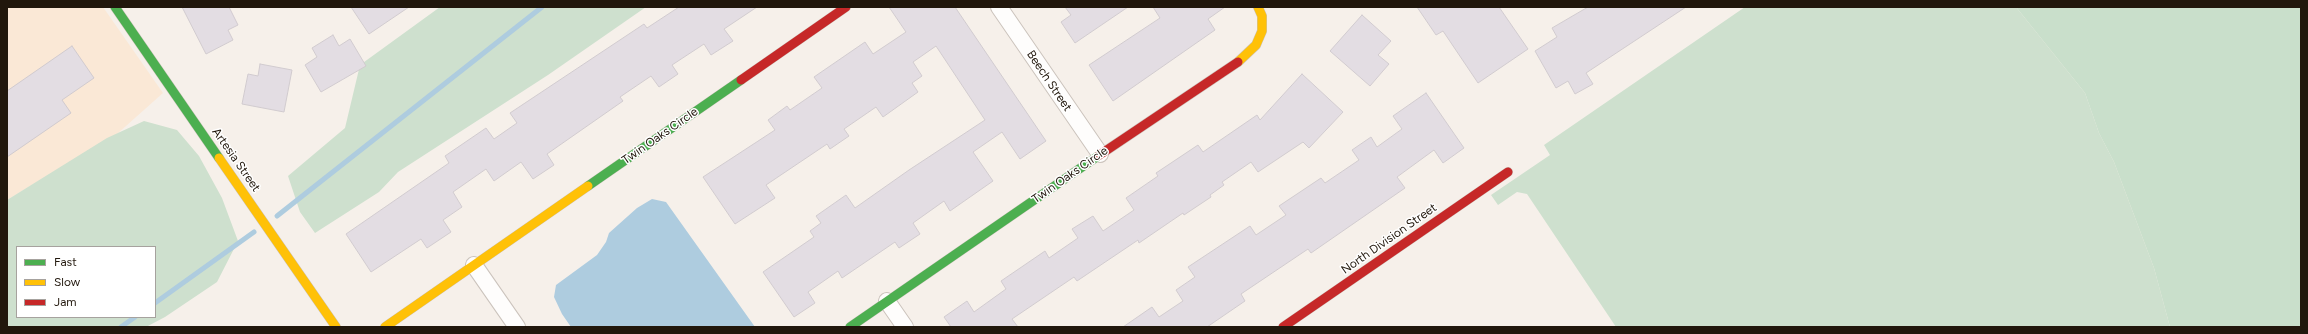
<!DOCTYPE html>
<style>
body{margin:0}
#map{position:relative;width:2308px;height:334px;overflow:hidden;background:#f6f0ea;font-family:Figtree,sans-serif}
canvas{display:block}
.frame{position:absolute;inset:0;border:8px solid #21170c;pointer-events:none}
.legend{position:absolute;left:16px;top:246px;width:140px;height:72px;box-sizing:border-box;background:#fff;border:1px solid #a6a29e;margin:0;padding:5px 7px;list-style:none;font-size:12px;color:#21170c}
.legend li{display:flex;align-items:center;gap:8px;height:20px}
.legend b{width:20px;border:1px solid #a6a29e}
</style>
<div id="map">
<canvas width="2308" height="334"></canvas>
<div class="frame"></div>
<ul class="legend">
<li><b style="height:5px;background:#4caf50"></b>Fast</li>
<li><b style="height:5px;background:#ffc107"></b>Slow</li>
<li><b style="height:5px;background:#c62828"></b>Jam</li>
</ul>
</div>
<script>
const g = document.querySelector('canvas').getContext('2d');
g.lineJoin = 'round';
function fillPath(path, color) { g.fillStyle = color; g.fill(path, 'evenodd'); }
const toPath = rows => new Path2D(rows.map(r => 'M' + r).join(''));
function trace(path, color, width, dash) { g.strokeStyle = color; g.lineWidth = width; g.lineCap = dash ? 'butt' : 'round'; g.setLineDash(dash || []); g.stroke(path); }
function drawText(font, color, halo, rows, align = 'center') {
  g.font = font + ' Figtree,sans-serif'; g.lineWidth = 3; g.setLineDash([]); g.textBaseline = 'middle'; g.strokeStyle = halo; g.fillStyle = color; for (const [text, x, y, turn = 0] of rows) {
    g.save(); g.translate(x, y); g.rotate((+turn || 0) * Math.PI / 180); g.textAlign = isNaN(turn) ? turn : align; if (halo) g.strokeText(text, 0, 0); g.fillText(text, 0, 0); g.restore();
  }
}
fillPath(toPath([
 [7,7,103,7,163,93,117,134,7,200]
]), '#fae8d6');
fillPath(toPath([
 [440,7,646,7,548,75,398,172,379,192,315,233,300,212,288,176,345,128,360,65],
 [1745,7,2016,7,2085,93,2099,133,2114,162,2154,268,2170,327,1616,327,1527,194,1517,192,1498,205,1491,195,1550,155,1544,145],
 [144,121,177,130,199,156,222,198,238,241,217,282,165,317,146,327,7,327,7,200,107,138],
 [17,247,155,247,155,317,17,317]
]), '#cee0ce');
fillPath(toPath([
 [2016,7,2301,7,2301,327,2170,327,2154,268,2114,162,2099,133,2085,93]
]), '#c9dfcb');
fillPath(toPath([
 [652,199,666,202,755,327,571,327,562,314,554,297,556,285,597,255,606,242,609,233,637,208]
]), '#aeccdf');
trace(toPath([
 [277,216,542,7],
 [155,303,254,232],
 [121,327,135,317]
]), '#aeccdf', 5);
const building = toPath([
 [182,7,229,7,238,25,228,30,233,40,206,54,182,7],
 [351,7,409,7,369,34,351,7],
 [679,7,757,7,724,29,733,41,711,55,704,44,672,65,678,74,659,87,651,76,620,97,623,101,547,154,554,165,533,179,521,162,494,181,486,169,453,192,462,207,443,220,451,232,427,248,421,239,371,272,346,234,449,163,445,156,486,128,494,139,517,123,510,113,644,24,647,28,679,7],
 [889,7,955,7,1046,141,1020,159,1002,132,973,152,993,181,950,211,944,201,913,223,920,234,899,248,895,242,842,278,838,271,808,292,815,303,794,317,763,272,814,237,810,231,821,223,816,216,846,195,855,208,909,170,985,120,936,46,913,62,922,76,912,83,918,92,883,117,876,107,844,129,849,136,830,149,827,144,766,185,775,198,735,224,703,177,775,130,768,120,787,106,790,110,822,88,814,77,865,42,873,54,906,32,889,7],
 [1065,7,1128,7,1075,43,1061,22,1071,15,1065,7],
 [1153,7,1225,7,1208,19,1215,30,1113,101,1089,65,1160,18,1153,7],
 [1417,7,1499,7,1528,49,1478,83,1443,31,1436,35,1417,7],
 [1588,7,1686,7,1586,73,1593,84,1575,94,1568,81,1556,88,1535,51,1557,37,1552,28,1588,7],
 [1362,15,1391,41,1378,55,1389,64,1370,86,1330,51,1362,15],
 [333,35,339,46,350,39,366,66,321,92,305,65,317,57,312,48,333,35],
 [72,46,94,78,62,100,71,113,7,157,7,91,72,46],
 [260,64,292,70,284,112,242,104,248,74,258,76,260,64],
 [1302,74,1343,112,1309,148,1303,142,1258,172,1251,162,1222,182,1224,185,1210,195,1211,197,1184,215,1183,213,1139,243,1138,240,1077,281,1074,277,1012,319,1018,327,951,327,944,317,967,301,974,312,1006,289,1001,281,1045,251,1049,258,1078,238,1072,229,1093,216,1103,231,1134,210,1126,198,1158,176,1156,173,1198,145,1203,152,1257,115,1260,120,1302,74],
 [1426,93,1464,148,1443,163,1434,150,1397,177,1405,188,1311,253,1308,249,1241,294,1245,301,1207,327,1123,327,1152,307,1159,317,1183,301,1176,290,1195,277,1188,267,1250,226,1256,235,1286,215,1279,206,1321,178,1325,183,1359,160,1352,150,1371,137,1377,147,1402,129,1393,116,1426,93]
]);
fillPath(building, '#e3dde3');
trace(building, '#d1cbcf', 1);
const street = toPath([
 [999,7,1100,154],
 [474,265,517,327],
 [887,301,905,327]
]);
const fast = toPath([
 [115,7,219,158],
 [588,186,741,80],
 [850,327,1098,156]
]);
const slow = toPath([
 [1238,62,1256,45,1262,31,1262,16,1258,7],
 [219,158,336,327],
 [385,327,588,186]
]);
const jam = toPath([
 [741,80,846,7],
 [1098,156,1238,62],
 [1283,327,1508,172]
]);
trace(street, '#cbc3bc', 18);
trace(fast, '#cbc3bc', 10);
trace(slow, '#cbc3bc', 10);
trace(jam, '#cbc3bc', 10);
trace(street, '#fefdfc', 16);
trace(fast, '#4caf50', 9);
trace(slow, '#ffc107', 9);
trace(jam, '#c62828', 9);
drawText('12px', '#21170c', '#fff', [
 ["Beech Street",1049,81,56],
 ["Twin Oaks Circle",660,136,-35],
 ["Artesia Street",236,160,55],
 ["Twin Oaks Circle",1070,175,-35],
 ["North Division Street",1389,239,-35]
]);
</script>
